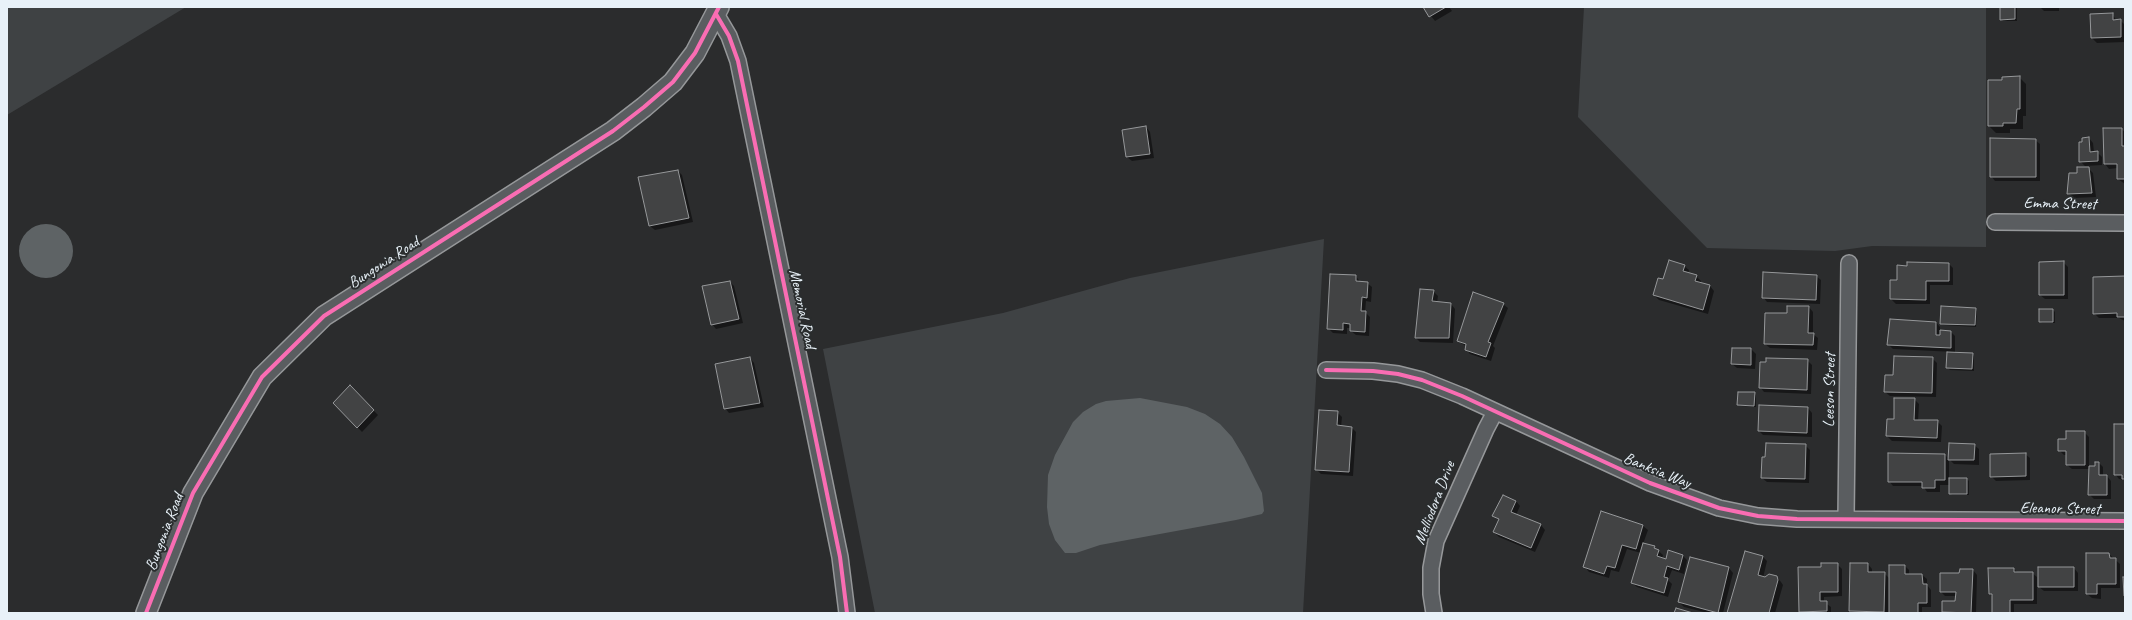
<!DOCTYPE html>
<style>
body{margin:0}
#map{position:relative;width:2132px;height:620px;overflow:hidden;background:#2b2c2d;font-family:Caveat,sans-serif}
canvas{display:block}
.frame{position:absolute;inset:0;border:8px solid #e8f1f8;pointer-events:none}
</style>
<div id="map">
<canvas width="2132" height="620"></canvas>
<div class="frame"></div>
</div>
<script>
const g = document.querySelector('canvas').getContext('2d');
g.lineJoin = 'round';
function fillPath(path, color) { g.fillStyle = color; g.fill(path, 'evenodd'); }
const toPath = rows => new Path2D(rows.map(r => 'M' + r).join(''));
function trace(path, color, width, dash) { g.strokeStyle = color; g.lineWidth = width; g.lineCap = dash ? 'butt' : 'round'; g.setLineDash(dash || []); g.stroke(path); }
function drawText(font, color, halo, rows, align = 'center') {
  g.font = font + ' Caveat,sans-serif'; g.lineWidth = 4; g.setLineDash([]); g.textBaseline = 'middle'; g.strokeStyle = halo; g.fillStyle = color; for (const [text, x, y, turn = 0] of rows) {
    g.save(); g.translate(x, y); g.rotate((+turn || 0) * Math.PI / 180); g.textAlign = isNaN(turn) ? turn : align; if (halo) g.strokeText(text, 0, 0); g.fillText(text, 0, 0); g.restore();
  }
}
fillPath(toPath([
 [7,7,186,7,7,115],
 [1584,7,1986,7,1986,247,1872,246,1835,251,1707,248,1578,117],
 [1324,239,1303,613,875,613,823,349,1003,313,1130,278]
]), '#3f4244');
fillPath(toPath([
 '19 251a27 27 0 1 1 54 0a27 27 0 1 1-54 0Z',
 [1140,398,1187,407,1205,414,1220,424,1232,437,1244,457,1262,493,1264,511,1262,514,1236,520,1100,545,1076,553,1065,553,1055,540,1049,524,1047,507,1048,475,1055,455,1073,422,1083,412,1096,404,1106,401]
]), '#5e6365');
fillPath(toPath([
 [1424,7,1449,7,1452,11,1435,21],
 [2001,7,2017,7,2017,21,2003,21,2001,19],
 [2040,7,2059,7,2059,11,2044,11],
 [2112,14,2117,21,2120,20,2125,25,2125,42,2097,43,2092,38],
 [2019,77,2026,84,2026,116,2023,116,2023,129,2010,129,2010,133,1996,133,1989,126,2003,81],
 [1146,127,1150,132,1154,158,1132,161,1127,157],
 [2104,129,2121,129,2125,132,2125,184,2118,179,2118,168,2109,169,2105,164],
 [2089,138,2093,143,2094,152,2097,152,2102,157,2102,165,2085,166,2080,161],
 [2035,140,2040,144,2040,181,1995,181,1991,176],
 [2088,168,2093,173,2096,197,2073,198,2069,193,2078,174],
 [678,171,682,175,693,222,655,230,650,226,640,178],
 [2063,262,2068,267,2068,299,2045,299,2040,295],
 [1949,264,1953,268,1953,285,1930,285,1930,304,1896,304,1891,299,1898,281],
 [1684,266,1689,270,1688,274,1696,276,1701,281,1700,283,1710,286,1714,291,1708,314,1659,300,1654,295,1664,280],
 [1356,276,1360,282,1367,283,1372,287,1371,302,1366,301,1365,312,1370,317,1369,336,1356,335,1351,331,1351,328,1347,328,1347,334,1333,333,1328,328],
 [1816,276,1821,280,1820,304,1767,302,1763,297],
 [2125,277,2125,321,2119,318,2099,318,2094,313],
 [730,282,734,286,743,323,716,329,712,324],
 [1433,291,1438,296,1437,303,1451,304,1455,309,1453,343,1420,342,1416,338],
 [1503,304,1508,308,1493,346,1495,348,1491,361,1470,354,1466,349,1467,347,1458,341],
 [1809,307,1813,312,1813,334,1818,338,1817,350,1770,348,1765,344,1788,315],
 [1975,309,1977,311,1976,327,1943,325,1941,323],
 [2053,310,2055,312,2055,323,2042,323,2040,321],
 [1936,322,1940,327,1940,331,1951,332,1955,336,1955,352,1893,349,1888,344],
 [1751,349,1756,354,1755,369,1737,368,1732,364],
 [1972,354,1974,356,1974,371,1950,370,1948,368],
 [750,358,754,363,764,407,729,413,725,408],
 [1932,358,1937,363,1936,397,1890,396,1885,392],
 [1807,360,1812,365,1811,394,1764,392,1760,387],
 [350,387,378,415,362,432,334,403],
 [1754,393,1756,395,1756,407,1740,406,1738,404],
 [1914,399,1919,404,1918,421,1937,421,1942,426,1941,442,1892,441,1887,436,1888,420,1895,420],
 [1808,408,1812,413,1812,437,1763,435,1759,431],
 [1337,412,1342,417,1341,427,1352,428,1356,432,1353,476,1321,474,1316,469],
 [2125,425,2125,480,2119,479,2115,474],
 [2084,432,2089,437,2089,467,2096,467,2099,463,2103,467,2103,476,2107,476,2111,481,2111,499,2094,499,2089,494,2090,469,2072,469,2067,465,2067,455,2064,455,2059,450,2067,440],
 [1805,445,1810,450,1809,483,1767,482,1762,478],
 [1974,445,1979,449,1979,465,1954,464,1949,459,1949,479,1967,479,1969,481,1969,495,1952,495,1950,493,1950,485,1940,485,1940,492,1927,492,1923,486,1893,486,1889,481,1945,455,1949,459],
 [2025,454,2030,458,2030,480,1996,481,1991,476],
 [1516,501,1520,506,1516,515,1541,525,1545,530,1535,552,1499,537,1494,532,1499,520,1493,515],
 [1602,513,1643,526,1648,530,1643,544,1654,547,1663,555,1662,559,1666,560,1669,552,1683,556,1687,560,1684,574,1672,570,1668,580,1672,584,1668,597,1637,587,1632,583,1641,553,1627,549,1619,572,1611,570,1609,578,1589,572,1585,567],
 [1745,552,1763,557,1767,561,1763,578,1777,577,1781,582,1783,585,1775,613,1728,613],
 [2109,554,2120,564,2120,588,2101,588,2101,599,2092,598,2087,594],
 [1691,558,1729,568,1733,573,1723,613,1708,613,1684,607,1679,602],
 [1837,564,1842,569,1842,596,1824,597,1824,602,1831,607,1831,613,1802,613,1800,611,1823,568],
 [1868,564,1872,569,1872,573,1884,573,1890,579,1905,566,1909,570,1909,575,1922,575,1927,579,1927,585,1931,590,1931,607,1922,607,1922,613,1852,613,1850,611],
 [2074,568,2078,573,2078,591,2044,591,2039,587],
 [2014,569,2018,573,2032,573,2037,577,2037,604,2014,604,2014,613,1993,613,1993,598,1990,594],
 [1973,570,1977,575,1976,613,1945,613,1943,611,1956,602,1956,596,1945,596,1941,592,1960,574]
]), '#0007');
const building = toPath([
 [1423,7,1446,7,1429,17,1423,7],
 [2000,7,2015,7,2015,19,2000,20,2000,7],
 [2113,13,2113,20,2121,19,2121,37,2091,38,2090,14,2113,13],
 [2020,76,2020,109,2017,109,2016,123,2003,123,2003,126,1988,126,1988,80,2002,80,2002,77,2020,76],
 [1146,126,1150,154,1126,157,1122,130,1146,126],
 [2103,128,2122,128,2122,146,2125,146,2125,179,2117,179,2117,164,2104,164,2103,128],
 [2089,137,2090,152,2098,151,2098,161,2079,162,2079,142,2082,142,2082,138,2089,137],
 [1990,138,2036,139,2036,177,1990,177,1990,138],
 [2077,167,2089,167,2092,193,2067,194,2069,173,2077,173,2077,167],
 [678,170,689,218,649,226,638,177,678,170],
 [1669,260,1685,265,1683,271,1697,275,1695,281,1710,285,1703,310,1653,295,1658,278,1663,279,1669,260],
 [2064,261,2064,295,2039,295,2039,262,2064,261],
 [1907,262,1949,263,1949,281,1926,281,1926,300,1890,299,1890,280,1897,280,1897,265,1907,266,1907,262],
 [1763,272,1817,275,1816,300,1762,298,1763,272],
 [1330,274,1356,275,1356,281,1368,282,1367,298,1362,297,1361,311,1366,311,1365,332,1350,331,1350,324,1343,323,1343,330,1327,329,1330,274],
 [2125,276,2125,317,2117,317,2117,313,2093,314,2093,277,2125,276],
 [730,281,739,319,711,325,702,286,730,281],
 [1420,289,1434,290,1432,301,1451,303,1449,338,1415,338,1420,289],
 [1473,292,1504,303,1488,342,1491,343,1486,357,1465,350,1466,344,1457,341,1473,292],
 [1787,306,1809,306,1808,333,1814,333,1813,345,1764,344,1765,313,1787,313,1787,306],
 [1941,306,1976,308,1975,325,1940,324,1941,306],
 [2039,309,2053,309,2053,322,2039,322,2039,309],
 [1890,319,1936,322,1936,335,1940,335,1940,330,1951,331,1951,348,1887,345,1890,319],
 [1732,348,1751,348,1751,365,1731,364,1732,348],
 [1947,352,1973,353,1972,369,1946,368,1947,352],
 [1894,356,1933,357,1932,393,1884,392,1885,375,1893,375,1894,356],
 [750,357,760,403,724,409,715,364,750,357],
 [1766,358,1808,359,1807,390,1759,388,1760,362,1766,362,1766,358],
 [350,385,374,410,357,428,333,403,350,385],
 [1738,392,1755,392,1754,406,1737,405,1738,392],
 [1894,398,1915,398,1914,420,1938,420,1937,438,1886,436,1887,419,1894,419,1894,398],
 [1759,405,1808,407,1807,433,1758,431,1759,405],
 [1319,410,1338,411,1337,425,1352,427,1349,472,1315,470,1319,410],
 [2114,424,2125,424,2125,479,2122,479,2122,475,2114,475,2114,424],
 [2066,431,2085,431,2085,465,2066,465,2066,451,2058,451,2058,439,2066,439,2066,431],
 [1766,443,1806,444,1805,479,1761,478,1762,457,1765,457,1766,443],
 [1949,443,1975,444,1974,460,1948,460,1949,443],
 [1888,453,1945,454,1945,480,1935,480,1935,488,1922,488,1922,482,1888,482,1888,453],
 [2026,453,2026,476,1990,477,1990,454,2026,453],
 [2095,462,2099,462,2099,475,2107,475,2107,495,2088,495,2089,466,2095,466,2095,462],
 [1949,478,1967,478,1967,494,1949,494,1949,478],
 [1503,495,1516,501,1511,512,1541,524,1531,548,1493,532,1499,519,1492,516,1503,495],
 [1601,511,1643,525,1636,549,1622,545,1615,568,1607,566,1604,574,1583,567,1601,511],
 [1643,543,1655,546,1654,548,1659,550,1657,556,1666,559,1668,550,1683,555,1679,570,1667,566,1664,577,1668,578,1664,593,1631,583,1643,543],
 [1745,551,1763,556,1758,575,1765,577,1769,574,1777,576,1778,580,1769,613,1727,613,1745,551],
 [2086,553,2109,553,2110,558,2116,558,2116,584,2097,584,2097,594,2086,594,2086,553],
 [1690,557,1729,567,1718,613,1678,602,1690,557],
 [1821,563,1838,563,1838,592,1820,592,1820,601,1827,601,1827,611,1799,612,1798,567,1821,567,1821,563],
 [1850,563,1868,563,1868,572,1885,572,1884,612,1849,611,1850,563],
 [1889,565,1905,565,1905,574,1922,574,1923,584,1927,584,1927,603,1918,603,1918,613,1889,613,1889,565],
 [2038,567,2074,567,2074,587,2038,587,2038,567],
 [1988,568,2014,568,2014,572,2033,572,2033,600,2010,600,2010,613,1992,613,1992,594,1989,594,1988,568],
 [1960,569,1973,569,1971,613,1942,612,1942,601,1955,601,1956,592,1940,592,1940,573,1959,573,1960,569],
 [2123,577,2125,577,2125,596,2124,596,2123,577],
 [1676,608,1693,613,1674,613,1676,608]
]);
fillPath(building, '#424344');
trace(building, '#96989a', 1);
const minor = toPath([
 [716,14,729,36,738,61,840,557,847,613],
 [1995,222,2125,223],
 [1326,370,1373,371,1398,374,1422,380,1462,396,1650,483,1719,508,1758,516,1797,519,2125,521],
 [1846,518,1849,263],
 [1434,613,1431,594,1431,568,1436,541,1486,429,1495,412]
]);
const tertiary = toPath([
 [146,613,193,493,262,377,324,316,613,131,644,107,673,82,695,53,719,7]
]);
trace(minor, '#96989a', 18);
trace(tertiary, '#96989a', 22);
trace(minor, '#5a5d60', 15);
trace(tertiary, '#5a5d60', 19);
trace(toPath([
 [716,14,729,36,738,61,840,557,847,613],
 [1326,370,1373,371,1398,374,1422,380,1462,396,1650,483,1719,508,1758,516,1797,519,2125,521],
 [146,613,193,493,262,377,324,316,613,131,644,107,673,82,695,53,719,7]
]), '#f96db3', 4);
drawText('16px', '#e8f1f8', '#2a2d2e', [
 ["Emma Street",2060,204,1],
 ["Bungonia Road",384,263,-33],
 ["Memorial Road",802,309,78],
 ["Leeson Street",1830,390,-89],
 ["Banksia Way",1657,471,22],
 ["Melliodora Drive",1435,503,-69],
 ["Eleanor Street",2060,509,1],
 ["Bungonia Road",165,532,-69]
]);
</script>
